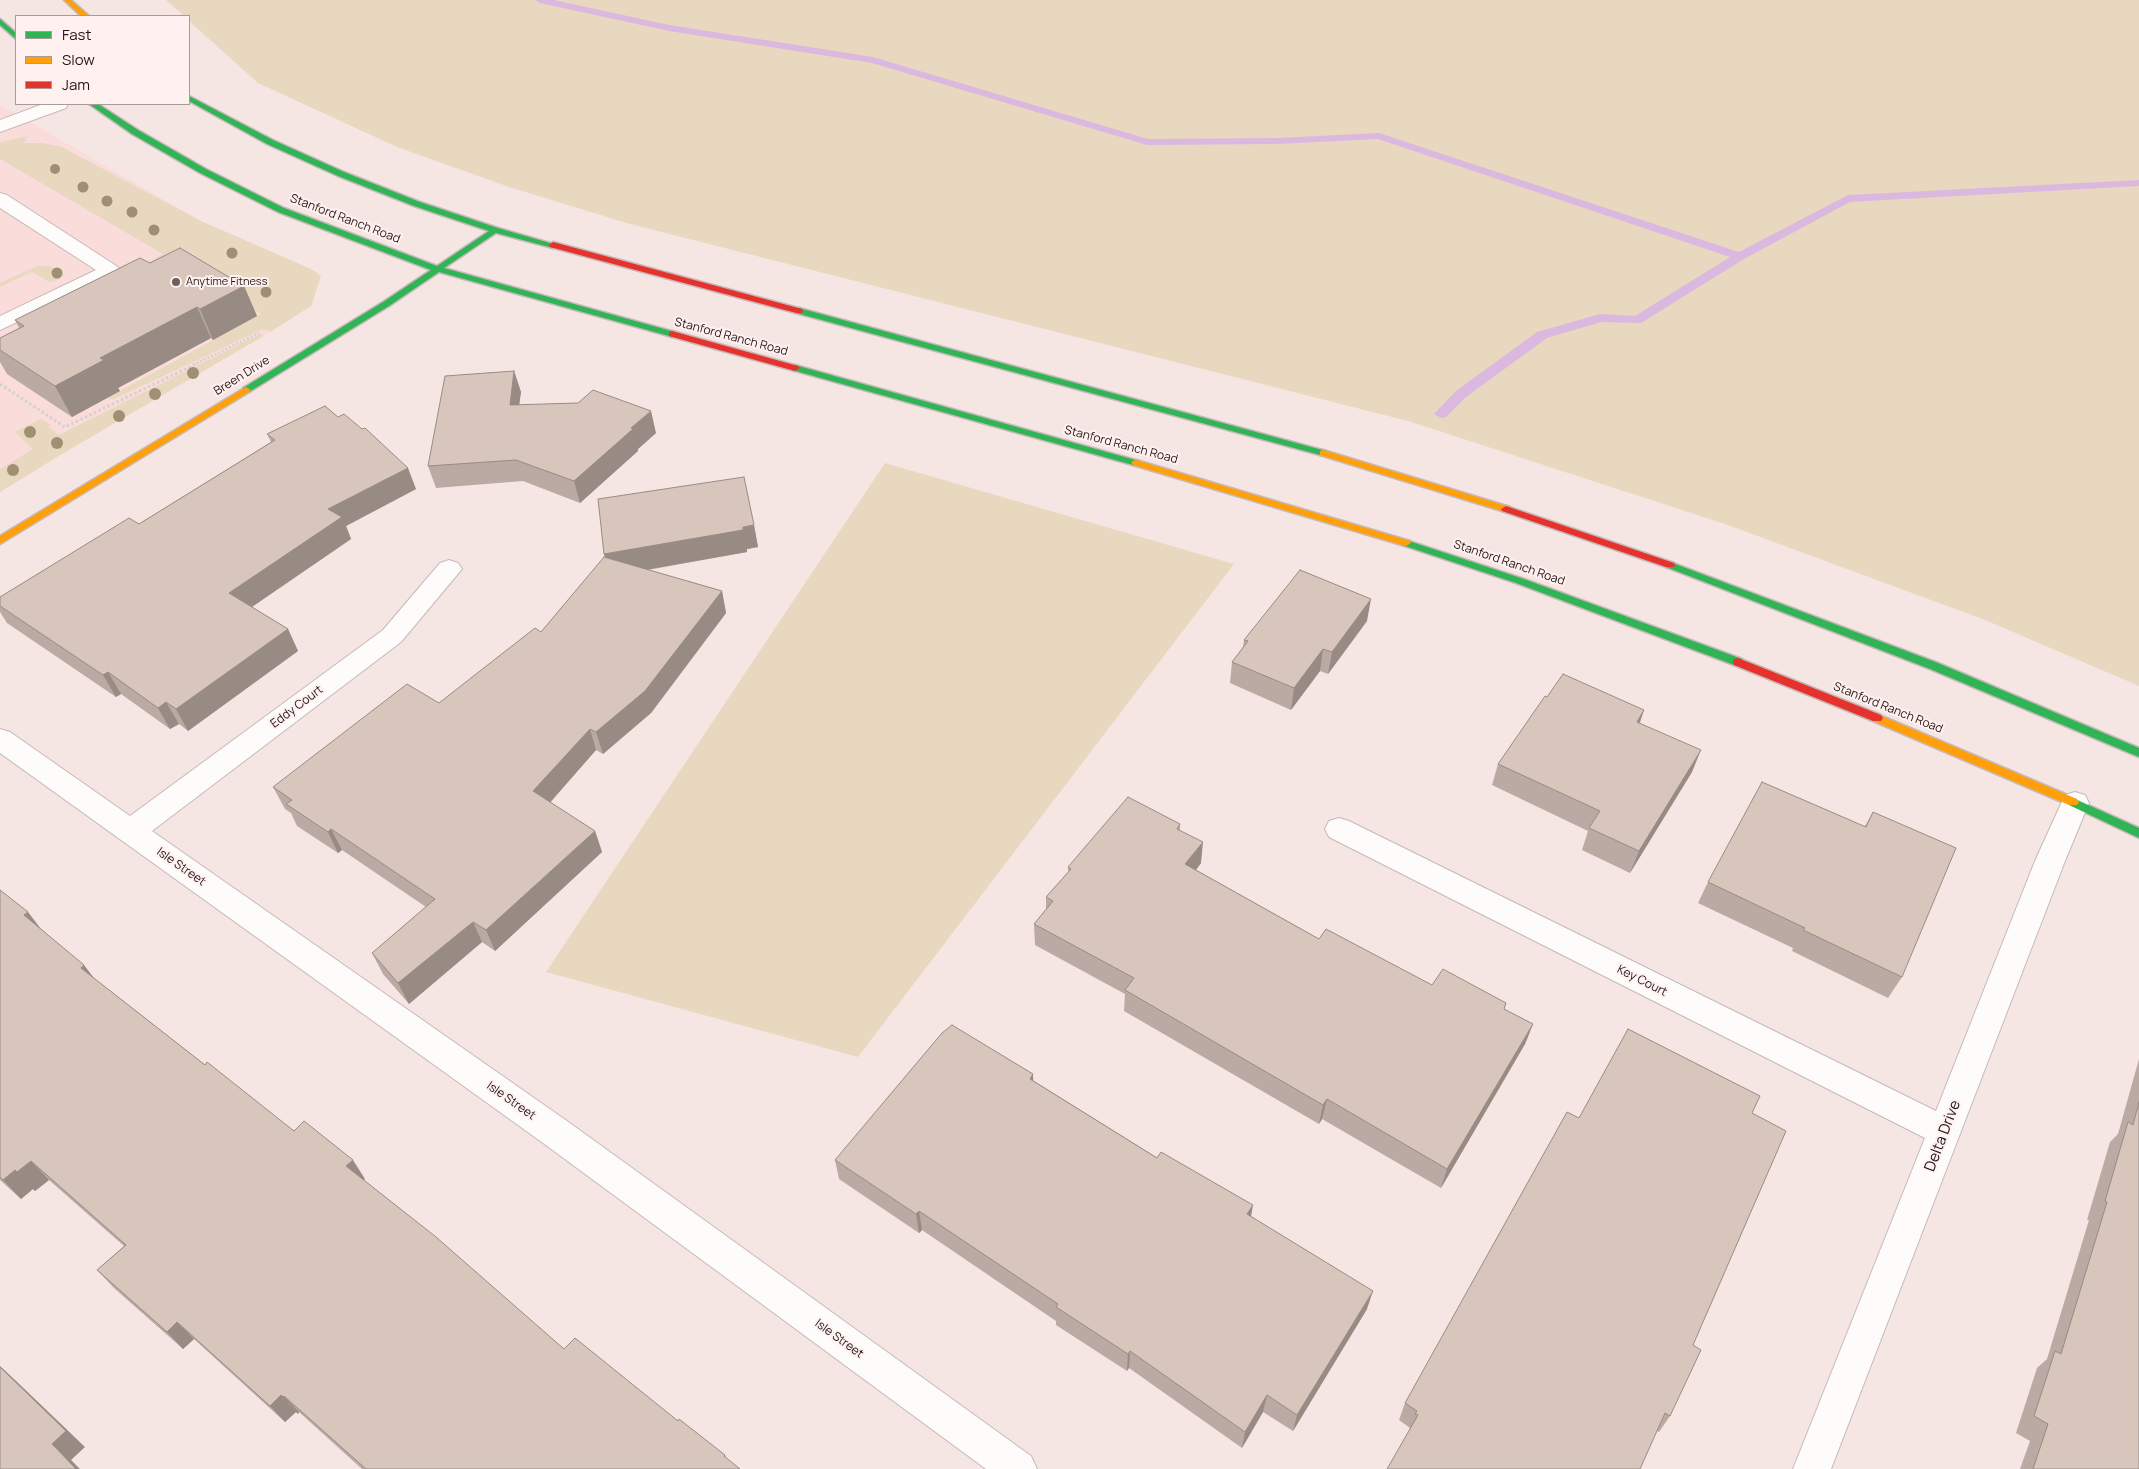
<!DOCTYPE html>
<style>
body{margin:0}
#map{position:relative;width:2139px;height:1469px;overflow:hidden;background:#f5e6e4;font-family:Manrope,sans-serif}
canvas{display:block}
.legend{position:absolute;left:15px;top:15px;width:175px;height:90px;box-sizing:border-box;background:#fff1f0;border:1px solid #a79a99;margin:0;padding:6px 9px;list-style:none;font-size:15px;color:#231716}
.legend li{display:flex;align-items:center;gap:10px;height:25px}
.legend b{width:25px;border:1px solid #a79a99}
</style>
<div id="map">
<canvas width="2139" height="1469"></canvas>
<ul class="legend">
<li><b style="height:6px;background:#30b455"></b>Fast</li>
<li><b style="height:6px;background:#ff9f0a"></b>Slow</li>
<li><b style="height:6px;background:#e5322d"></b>Jam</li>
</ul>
</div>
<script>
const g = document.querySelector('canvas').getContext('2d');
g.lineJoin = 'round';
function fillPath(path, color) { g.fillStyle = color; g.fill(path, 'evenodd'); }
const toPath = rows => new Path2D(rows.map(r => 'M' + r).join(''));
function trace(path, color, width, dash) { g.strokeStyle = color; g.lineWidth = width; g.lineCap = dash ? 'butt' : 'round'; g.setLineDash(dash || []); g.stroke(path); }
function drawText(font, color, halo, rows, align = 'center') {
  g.font = font + ' Manrope,sans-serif'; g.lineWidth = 4; g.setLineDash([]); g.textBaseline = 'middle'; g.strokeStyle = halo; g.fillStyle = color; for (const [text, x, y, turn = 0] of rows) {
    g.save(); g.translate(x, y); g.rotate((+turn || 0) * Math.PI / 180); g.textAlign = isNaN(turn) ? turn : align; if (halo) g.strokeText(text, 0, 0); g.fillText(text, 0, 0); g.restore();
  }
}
fillPath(toPath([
 [0,105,201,221,311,269,321,276,311,306,263,337,62,454,0,492]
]), '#fadcda');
fillPath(toPath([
 [166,0,2139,0,2139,686,1985,620,1725,524,1408,421,630,224,509,187,397,147,258,83,189,21,189,16,184,16],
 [28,136,24,143,43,143,62,147,201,221,311,269,321,276,311,306,270,332,263,329,112,400,107,398,261,314,239,301,142,266,163,254,0,159,0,142],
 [37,266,50,266,64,275,58,280,50,282,32,272,0,287,0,283],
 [260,334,263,336,62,454,0,492,0,469,33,449,15,432,41,419,51,425,48,426,59,435],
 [885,463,1234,564,858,1057,546,972]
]), '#e9d8c0');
fillPath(toPath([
 [535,0,554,0,669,25,873,57,1148,139,1278,138,1379,133,1739,252,1848,195,2139,180,2139,186,1850,202,1744,259,1641,323,1601,322,1547,338,1466,397,1446,417,1441,418,1434,414,1456,391,1537,332,1600,314,1635,316,1730,257,1378,139,1278,144,1147,145,872,63,669,31,540,3,535,0]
]), '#dbb8df');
const lane = toPath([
 [43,104,68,104,66,108,0,132,0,120,43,104],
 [0,193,7,195,118,267,121,271,118,275,0,330,0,316,96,270,0,208,0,193]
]);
const street = toPath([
 [449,560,458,563,462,569,401,642,152,831,567,1121,1031,1456,1037,1469,986,1469,543,1143,0,753,0,729,10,732,130,816,383,630,440,563,449,560],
 [2075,792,2085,795,2089,803,2065,861,1831,1469,1793,1469,1925,1138,1329,837,1325,829,1329,821,1339,818,1349,821,1936,1111,2035,861,2065,795,2075,792]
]);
const fast = toPath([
 [0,19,16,33,16,39,0,25,0,19],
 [189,96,273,140,344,172,420,202,498,228,557,245,553,248,496,233,444,268,675,332,676,334,672,337,669,336,439,272,389,306,249,392,243,392,243,388,383,302,431,270,278,212,200,173,132,134,89,104,98,104,138,130,206,169,284,208,437,266,489,231,414,206,338,176,267,144,189,101,189,96],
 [799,308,1326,451,1328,453,1326,455,1320,455,796,313,795,311,799,308],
 [795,365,1139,461,1141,463,1139,465,1133,465,792,370,792,366,795,365],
 [1406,540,1524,579,1742,659,1743,662,1738,666,1734,665,1516,583,1402,545,1401,543,1406,540],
 [1670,562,1938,663,2139,748,2139,757,1930,669,1666,567,1665,565,1666,563,1670,562],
 [2073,798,2139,828,2139,838,2069,805,2067,802,2069,799,2073,798]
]);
const slow = toPath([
 [64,0,71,0,89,16,81,16,64,0],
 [246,387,251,390,249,392,0,544,0,536,246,387],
 [1323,450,1510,507,1511,509,1506,512,1502,511,1320,455,1320,451,1323,450],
 [1136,460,1410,541,1411,543,1406,546,1402,545,1133,465,1131,463,1133,461,1136,460],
 [1877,714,2077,799,2079,802,2077,805,2069,805,1873,721,1871,718,1873,715,1877,714]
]);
const jam = toPath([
 [553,242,802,309,803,311,802,313,796,313,550,247,549,245,553,242],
 [672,331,798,366,800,368,795,371,669,336,669,332,672,331],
 [1506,506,1674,563,1675,565,1674,567,1666,567,1502,511,1501,509,1506,506],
 [1738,658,1881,715,1883,718,1881,721,1873,721,1734,665,1733,662,1734,659,1738,658]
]);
trace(lane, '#c6b9b8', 2);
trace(street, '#c6b9b8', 2);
trace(fast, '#c6b9b8', 3);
trace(slow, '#c6b9b8', 3);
trace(jam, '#c6b9b8', 3);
trace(toPath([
 [193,365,259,333]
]), '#d5d1d0', 2.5, [2, 2]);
trace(toPath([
 [0,384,65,427,196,364]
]), '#d5d1d0', 3, [2.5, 2.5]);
fillPath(lane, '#fefbfb');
fillPath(street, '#fefbfb');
fillPath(fast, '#30b455');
fillPath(slow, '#ff9f0a');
fillPath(jam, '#e5322d');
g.fillStyle = '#a08f72';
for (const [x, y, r] of [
 [55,169,5],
 [83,187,5.5],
 [107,201,5.5],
 [132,212,5.5],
 [154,230,5.5],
 [232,253,5.5],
 [57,273,5.5],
 [266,292,5.5],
 [193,373,6],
 [155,394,6],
 [119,416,6],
 [30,432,6],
 [57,443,6],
 [13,470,6]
]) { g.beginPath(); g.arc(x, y, r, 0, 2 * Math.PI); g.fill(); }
fillPath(toPath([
 [150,263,244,286,257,316,213,340,211,338,118,388,120,391,72,417,7,374,0,362,0,338,19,328,15,320],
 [514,371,521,392,519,405,656,433,638,449,638,451,580,503,523,481,436,488,428,466],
 [267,434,416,489,346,526,351,539,252,607,288,629,298,651,188,731,179,724,170,729,121,694,116,697,7,623,0,612,0,597,139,524,271,442],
 [754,525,758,547,747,549,747,552,648,570,722,591,726,613,651,713,603,754,596,750,550,802,595,831,602,852,495,951,482,942,409,1004,383,974,372,953,426,907,342,850,338,853,297,826,291,813,285,809,273,787,439,703,541,632,605,557],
 [1367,621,1328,674,1320,671,1291,710,1230,683,1232,662,1243,647,1244,640],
 [1547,697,1644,710,1640,723,1692,772,1630,873,1582,850,1588,831,1492,785,1498,764],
 [1873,812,1902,977,1888,998,1792,951,1793,948,1698,903,1708,882,1865,826],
 [1180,824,1180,830,1201,863,1196,870,1319,939,1432,985,1506,1003,1504,1009,1533,1024,1525,1044,1441,1188,1322,1119,1319,1124,1124,1011,1125,994,1035,945,1034,924,1046,909,1046,897,1068,872,1068,867],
 [0,890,41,929,94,978,205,1065,294,1131,365,1179,363,1180,564,1349,678,1421,725,1455,727,1459,740,1469,362,1469,299,1412,298,1414,296,1412,285,1422,194,1339,183,1349,114,1288,97,1270,124,1246,49,1180,35,1191,33,1189,21,1199,0,1180],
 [2139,1059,2139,1469,2020,1469,2030,1441,2016,1433,2037,1368,2047,1359,2089,1220,2087,1220,2110,1142,2118,1134],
 [1034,1081,1251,1216,1367,1309,1293,1431,1263,1412,1242,1448,1129,1368,1127,1371,1056,1325,1056,1321,922,1230,919,1233,839,1179,835,1160],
 [1752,1113,1693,1345,1670,1416,1659,1432,1657,1431,1409,1430,1410,1428,1399,1420,1405,1403,1579,1118]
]), '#baaaa3');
fillPath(toPath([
 [244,286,257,316,213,340,200,309],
 [197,307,211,338,118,388,120,391,72,417,55,386,100,358],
 [514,371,521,392,516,427,510,405],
 [651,411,656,433,638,449,638,451,580,503,574,481,631,428],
 [408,468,416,489,346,526,351,539,240,615,229,593,328,509],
 [754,525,758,547,747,549,747,552,610,576,604,554],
 [722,591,726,613,651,713,603,754,596,732],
 [1371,599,1367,621,1328,674,1332,652],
 [288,629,298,651,188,731,176,709],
 [1323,649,1320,671,1291,710,1294,688],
 [108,672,121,694,116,697,103,675],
 [166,702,179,724,170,729,158,708],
 [1644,710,1636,732,1637,722],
 [590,729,596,750,541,813,533,791],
 [1701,750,1692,772,1630,873,1639,851],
 [331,829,342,850,338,853,328,832],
 [595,831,602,852,495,951,486,930],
 [1203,842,1201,863,1184,886,1185,864],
 [28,912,44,933,24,915],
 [473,922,482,942,409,1004,398,983],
 [84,965,100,986,81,968],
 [1533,1024,1525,1044,1441,1188,1447,1169],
 [1033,1074,1034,1094,1030,1079],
 [1327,1099,1322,1119,1319,1124,1323,1105],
 [353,1160,365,1179,358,1185,346,1166],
 [31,1161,49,1180,35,1191,17,1172],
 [15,1170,33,1189,21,1199,3,1180],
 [1253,1205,1250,1223,1247,1214],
 [919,1211,922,1230,919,1233,916,1214],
 [1373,1291,1367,1309,1293,1431,1297,1415],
 [177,1322,194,1339,183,1349,167,1332],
 [1130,1351,1129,1368,1127,1371,1128,1354],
 [0,1366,14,1379,85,1447,71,1460,80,1469,76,1469,52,1444],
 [281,1395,296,1412,285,1422,270,1406],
 [1267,1395,1263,1412,1242,1448,1245,1432],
 [284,1396,299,1412,298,1414,283,1397]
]), '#978b84');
const building = toPath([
 [180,248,244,286,200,309,197,307,100,358,104,360,55,386,0,350,0,338,24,326,15,320,140,258,150,263,180,248],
 [514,371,510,405,578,403,593,390,651,411,631,428,633,429,574,481,516,460,428,466,445,376,514,371],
 [325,406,338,417,344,414,362,429,365,428,408,468,328,509,342,517,229,593,288,629,176,709,166,702,158,708,108,672,103,675,0,606,0,597,129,518,139,524,275,440,267,434,325,406],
 [744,477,754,525,743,527,743,530,604,554,598,499,744,477],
 [604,557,722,591,645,691,596,732,590,729,533,791,595,831,486,930,473,922,398,983,372,953,435,899,331,829,328,832,286,804,292,800,273,787,407,684,439,703,535,628,541,632,604,557],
 [1300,570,1371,599,1332,652,1323,649,1294,688,1232,662,1248,641,1244,640,1300,570],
 [1563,674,1644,710,1637,722,1701,750,1639,851,1589,828,1600,811,1498,764,1545,696,1547,697,1563,674],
 [1762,782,1866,827,1873,812,1956,848,1902,977,1803,930,1805,928,1708,882,1762,782],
 [1128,797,1180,824,1177,829,1203,842,1185,864,1319,939,1326,929,1432,985,1443,969,1506,1003,1504,1009,1533,1024,1447,1169,1327,1099,1323,1105,1125,990,1134,978,1034,924,1053,901,1046,897,1071,869,1068,867,1128,797],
 [0,890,28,912,24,915,84,965,81,968,205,1065,207,1062,294,1131,304,1121,353,1160,346,1166,436,1237,564,1349,575,1338,678,1421,679,1419,725,1455,724,1456,740,1469,366,1469,284,1396,283,1397,281,1395,270,1406,177,1322,167,1332,97,1270,126,1245,31,1161,17,1172,15,1170,3,1180,0,1177,0,890],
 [952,1025,1033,1074,1030,1079,1157,1158,1161,1152,1253,1205,1247,1214,1373,1291,1297,1415,1267,1395,1245,1432,1130,1351,1128,1354,1056,1307,1058,1304,919,1211,916,1214,835,1160,942,1033,952,1025],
 [1628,1029,1760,1096,1752,1113,1786,1131,1693,1345,1701,1350,1670,1416,1665,1413,1640,1469,1387,1469,1418,1415,1415,1414,1417,1411,1405,1403,1567,1112,1579,1118,1628,1029],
 [2139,1102,2139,1469,2033,1469,2048,1424,2034,1416,2055,1351,2061,1354,2107,1202,2105,1201,2128,1122,2133,1125,2139,1102],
 [0,1367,66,1431,52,1444,76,1469,0,1469,0,1367]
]);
fillPath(building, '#d8c6bd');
trace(building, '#978b84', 1);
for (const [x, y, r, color] of [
 [176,282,5,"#6c5f5e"]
]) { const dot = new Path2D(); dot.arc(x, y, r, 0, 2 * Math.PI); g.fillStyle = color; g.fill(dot); trace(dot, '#fff1f0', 2); }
drawText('11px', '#231716', '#fff1f0', [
 ["Anytime Fitness",186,282]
], 'left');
drawText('12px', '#231716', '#fff1f0', [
 ["Stanford Ranch Road",345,219,21],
 ["Stanford Ranch Road",731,337,15],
 ["Breen Drive",242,376,-32],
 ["Stanford Ranch Road",1121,445,15],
 ["Stanford Ranch Road",1509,563,19],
 ["Eddy Court",297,707,-37],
 ["Stanford Ranch Road",1888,708,22],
 ["Isle Street",181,867,35],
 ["Key Court",1642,981,27],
 ["Isle Street",511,1101,35],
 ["Isle Street",839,1339,36]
]);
drawText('15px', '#231716', '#fff1f0', [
 ["Delta Drive",1943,1136,-69]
]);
</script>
